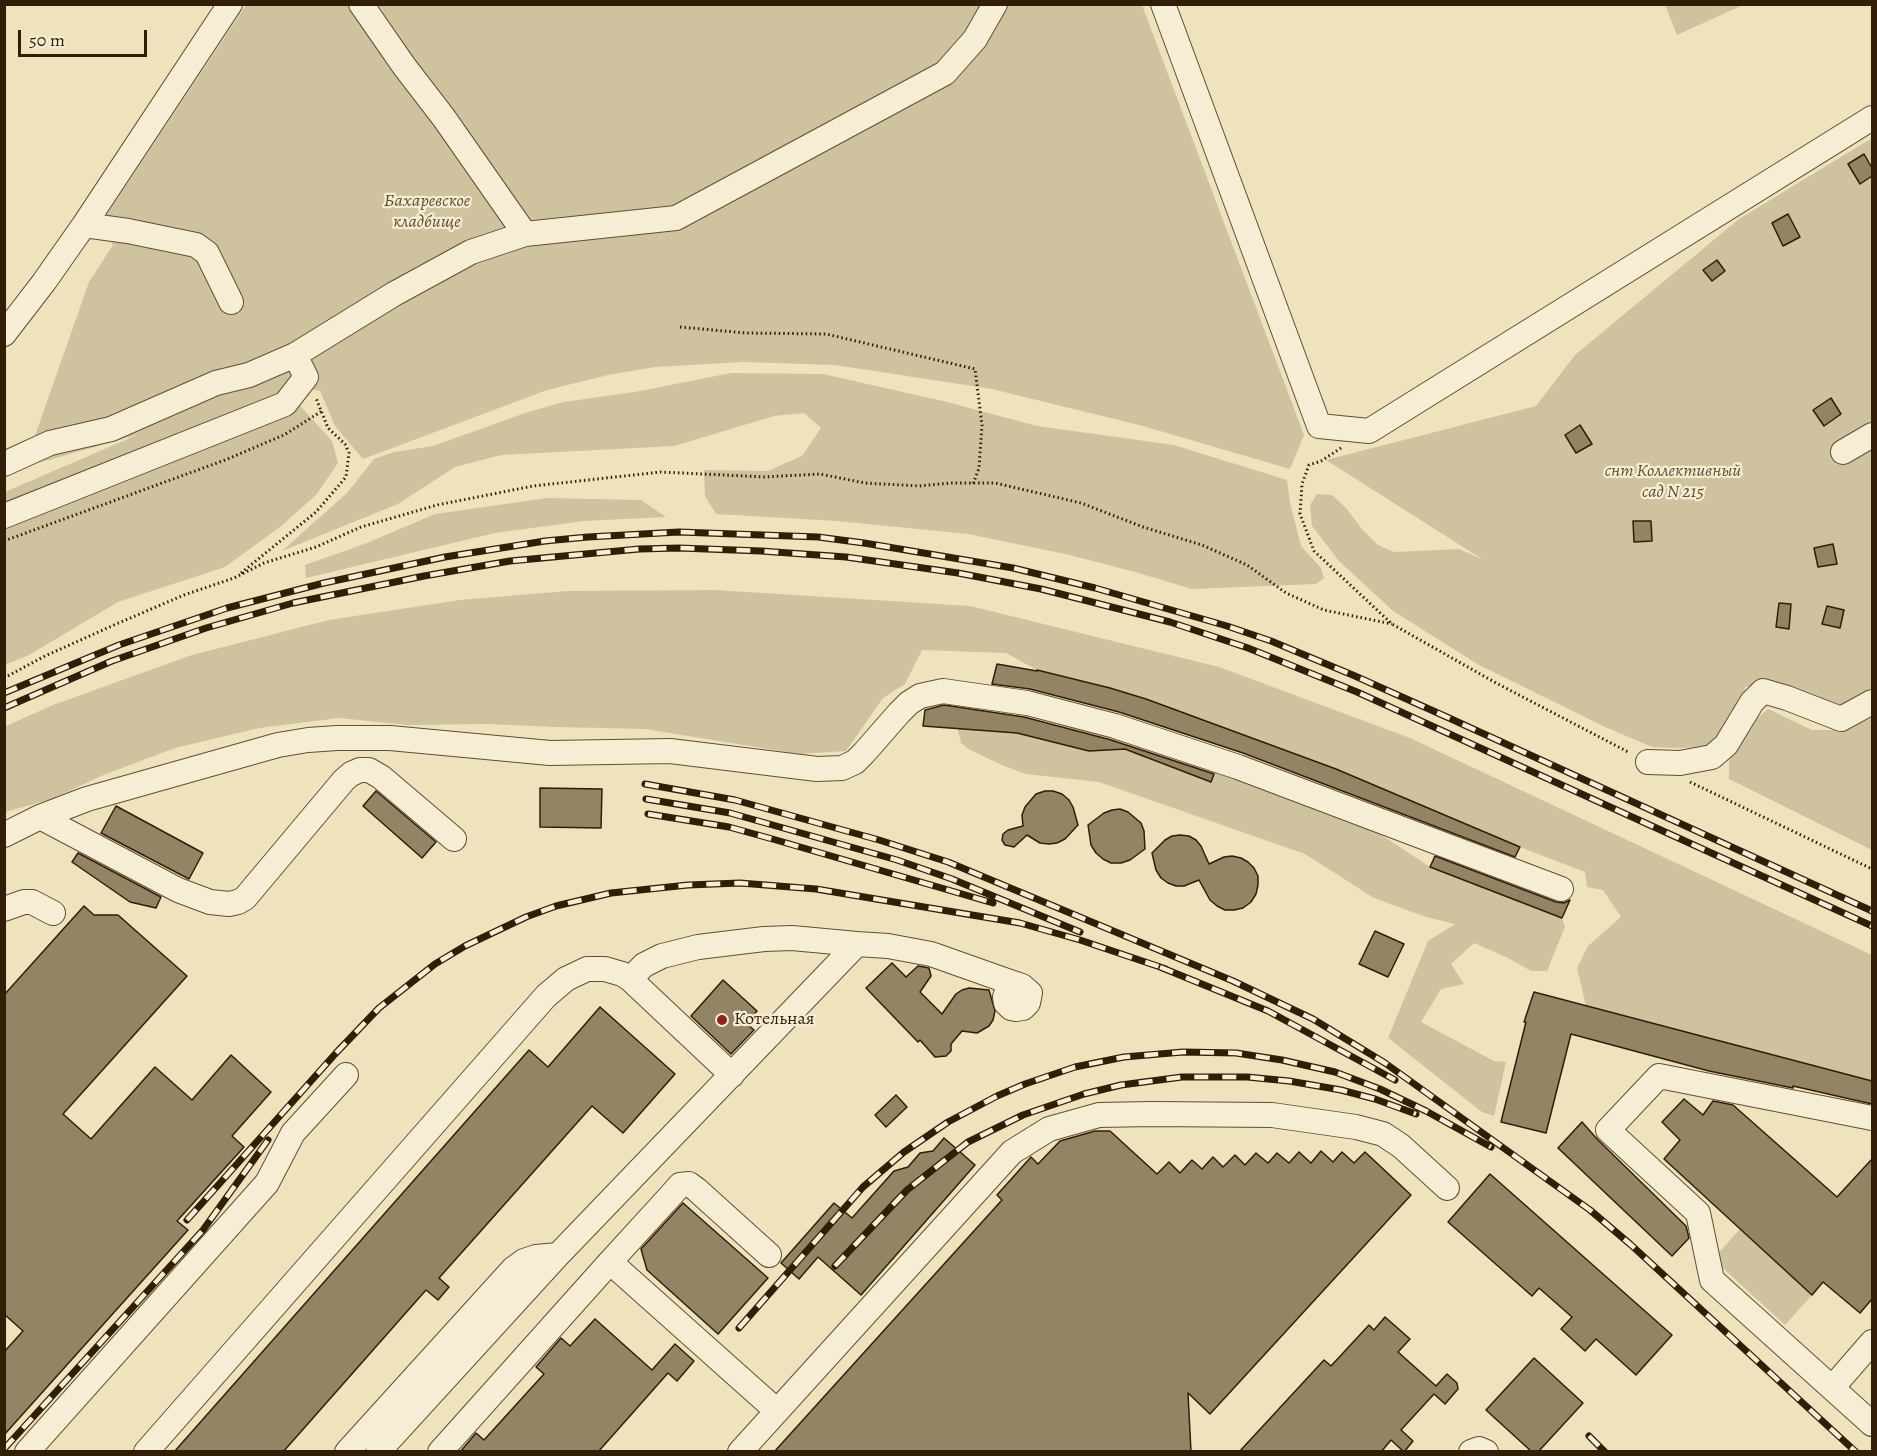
<!DOCTYPE html>
<meta charset="utf-8">
<style>
body{margin:0}
#map{position:relative;width:1877px;height:1456px;overflow:hidden;background:#efe3bd;font-family:Alegreya,serif}
canvas{display:block}
.frame{position:absolute;inset:0;border:6px solid #301e07;pointer-events:none}
.scale{position:absolute;left:18px;top:30px;width:129px;height:27px;box-sizing:border-box;border:3px solid #301e07;border-top:0;padding-left:8px;font-size:18px;line-height:21px;white-space:nowrap;color:#301e07;-webkit-text-stroke:4px #f5edd4;paint-order:stroke}
</style>
<div id="map">
<canvas width="1877" height="1456"></canvas>
<div class="frame"></div>
<div class="scale">50 m</div>
</div>
<script>
const g = document.querySelector('canvas').getContext('2d');
g.lineJoin = 'round';
function fillPath(path, color) { g.fillStyle = color; g.fill(path, 'evenodd'); }
const toPath = rows => new Path2D(rows.map(r => 'M' + r).join(''));
function trace(path, color, width, dash) { g.strokeStyle = color; g.lineWidth = width; g.lineCap = dash ? 'butt' : 'round'; g.setLineDash(dash || []); g.stroke(path); }
function drawText(font, color, halo, rows, align = 'center') {
  g.font = font + ' Alegreya,serif'; g.lineWidth = 4.5; g.setLineDash([]); g.textBaseline = 'middle'; g.strokeStyle = halo; g.fillStyle = color; for (const [text, x, y, turn = 0] of rows) {
    g.save(); g.translate(x, y); g.rotate((+turn || 0) * Math.PI / 180); g.textAlign = isNaN(turn) ? turn : align; if (halo) g.strokeText(text, 0, 0); g.fillText(text, 0, 0); g.restore();
  }
}
fillPath(toPath([
 [246,5,1142,5,1304,435,1290,469,1143,426,992,389,835,365,743,362,655,367,608,375,547,390,363,459,335,426,320,391,298,388,288,392,332,441,338,463,316,495,280,527,225,567,118,602,29,655,5,665,5,492,137,435,24,467,89,282,113,245,100,225],
 [1665,5,1743,5,1677,35],
 [1872,138,1872,850,1729,779,1729,761,1750,724,1768,709,1812,730,1846,730,1746,686,1738,711,1710,746,1681,748,1652,747,1603,726,1479,665,1393,611,1339,561,1312,526,1310,505,1317,494,1332,495,1346,508,1362,529,1378,545,1394,552,1459,549,1482,559,1326,460,1536,406,1575,355,1739,219],
 [731,373,823,374,943,401,1037,426,1174,445,1287,480,1290,503,1301,546,1321,568,1324,578,1316,584,1192,589,1135,572,1070,555,968,534,837,521,716,514,705,496,704,470,768,471,802,456,821,428,804,413,774,416,674,446,501,455,455,467,398,504,282,551,347,493,374,459,394,452,433,446,528,412,564,402,635,392],
 [547,498,641,500,666,517,584,521,495,533,306,578,305,565,367,543,435,514],
 [715,590,970,606,1219,667,1410,738,1872,955,1872,1081,1586,1006,1577,968,1588,946,1621,917,1603,890,1587,887,1585,872,1520,847,1336,769,1146,699,1110,688,1037,670,1006,653,922,650,905,684,883,698,846,751,799,754,645,729,554,727,489,724,407,725,339,718,259,728,175,748,101,776,52,799,5,812,4,727,53,705,192,655,329,620,460,600,568,591],
 [984,712,1104,734,1360,821,1430,867,1562,918,1565,927,1547,971,1531,971,1508,958,1474,943,1451,964,1464,984,1441,989,1421,1022,1494,1061,1506,1062,1494,1116,1482,1112,1388,1038,1428,941,1455,924,1426,917,1374,898,1305,854,1099,782,1026,774,1002,765,970,750,961,743,956,722],
 [1740,1229,1812,1295,1785,1325,1713,1259]
]), '#cfc29e');
const building = toPath([
 [1864,154,1872,168,1872,176,1860,184,1848,164,1864,154],
 [1788,214,1800,237,1783,246,1772,223,1788,214],
 [1717,260,1725,271,1712,281,1703,270,1717,260],
 [1831,398,1841,414,1824,426,1813,410,1831,398],
 [1580,425,1592,444,1576,453,1565,435,1580,425],
 [1633,521,1651,521,1652,541,1634,542,1633,521],
 [1833,544,1837,564,1818,567,1814,548,1833,544],
 [1779,603,1791,604,1789,629,1776,627,1779,603],
 [1827,606,1844,610,1840,628,1822,624,1827,606],
 [997,664,1037,671,1037,670,1110,688,1146,699,1336,769,1520,847,1515,857,1243,753,1119,712,1030,689,992,684,997,664],
 [944,705,1024,717,1111,740,1214,774,1211,782,1125,749,1089,751,1017,733,923,726,925,710,944,705],
 [540,788,602,789,601,828,540,827,540,788],
 [376,791,436,842,422,858,363,806,376,791],
 [1045,791,1053,791,1062,794,1069,800,1073,807,1078,825,1065,839,1057,843,1049,844,1040,843,1027,835,1014,847,1005,845,1002,840,1003,834,1008,830,1023,826,1022,815,1025,807,1036,794,1045,791],
 [116,806,203,853,189,879,101,833,116,806],
 [1120,809,1128,812,1141,823,1144,831,1145,849,1130,860,1121,863,1111,863,1103,859,1096,853,1091,845,1088,825,1104,813,1112,810,1120,809],
 [1180,835,1189,836,1196,840,1201,846,1209,864,1224,857,1232,856,1241,858,1248,862,1254,868,1258,876,1258,885,1256,894,1251,902,1243,908,1234,910,1225,910,1217,906,1210,900,1199,880,1184,886,1176,886,1168,883,1161,878,1156,870,1152,853,1165,840,1172,836,1180,835],
 [78,853,161,897,156,908,130,902,72,862,78,853],
 [1435,856,1556,902,1564,903,1570,900,1562,918,1430,867,1435,856],
 [84,906,94,915,118,915,187,976,63,1114,91,1139,155,1067,192,1100,231,1055,271,1092,232,1136,244,1147,177,1221,188,1230,4,1435,4,1352,23,1331,4,1314,4,995,84,906],
 [1375,931,1404,944,1388,977,1359,964,1375,931],
 [892,963,906,977,918,966,929,968,931,976,920,992,942,1014,956,994,962,990,969,988,989,990,995,1011,993,1020,989,1026,977,1033,962,1031,951,1044,951,1051,946,1056,935,1057,920,1040,918,1042,866,988,892,963],
 [723,980,757,1011,746,1023,754,1030,731,1054,691,1016,723,980],
 [1534,992,1872,1081,1872,1104,1793,1086,1793,1088,1709,1071,1571,1034,1546,1133,1501,1122,1526,1022,1524,1022,1534,992],
 [600,1007,675,1074,623,1133,592,1106,439,1278,449,1287,438,1300,426,1290,283,1452,174,1452,529,1050,548,1067,600,1007],
 [896,1095,907,1107,886,1127,875,1115,896,1095],
 [1684,1099,1703,1115,1713,1101,1733,1105,1837,1197,1872,1159,1872,1299,1860,1313,1823,1282,1812,1295,1664,1159,1680,1140,1662,1122,1684,1099],
 [1582,1122,1598,1140,1686,1226,1689,1238,1672,1256,1558,1148,1582,1122],
 [1095,1131,1110,1131,1157,1174,1169,1162,1180,1173,1192,1160,1202,1169,1213,1157,1223,1167,1235,1155,1245,1165,1256,1153,1268,1163,1277,1153,1289,1163,1299,1152,1311,1163,1321,1151,1333,1162,1342,1152,1354,1163,1365,1152,1411,1195,1210,1414,1188,1393,1191,1452,774,1452,1002,1200,997,1195,1031,1157,1038,1164,1060,1141,1095,1131],
 [944,1138,975,1165,861,1295,818,1257,799,1279,781,1263,834,1203,852,1218,894,1171,908,1167,920,1153,933,1151,944,1138],
 [1490,1174,1672,1335,1636,1375,1596,1339,1585,1351,1561,1329,1572,1317,1539,1288,1532,1296,1448,1222,1490,1174],
 [683,1203,768,1278,718,1334,647,1270,641,1249,683,1203],
 [1385,1317,1410,1339,1398,1352,1436,1386,1447,1374,1457,1383,1458,1389,1445,1404,1434,1394,1401,1430,1413,1441,1404,1452,1391,1440,1381,1452,1239,1452,1324,1360,1331,1366,1369,1325,1374,1330,1385,1317],
 [595,1319,652,1370,675,1344,694,1361,677,1381,668,1373,598,1452,460,1452,476,1433,484,1440,544,1374,536,1367,561,1338,570,1346,595,1319],
 [1534,1358,1583,1403,1538,1452,1532,1452,1486,1410,1534,1358]
]);
fillPath(building, '#938466');
trace(building, '#301e07', 1.5);
const minor = toPath([
 [361,4,404,66,444,118,525,234],
 [1163,4,1319,426,1369,431,1872,118],
 [84,225,128,231,196,245,207,253,231,302],
 [4,334,44,282,84,225,230,4],
 [1843,452,1872,435],
 [4,464,50,443,111,429,216,383,249,375,295,355,394,294,471,252,525,234,676,218,945,73,975,39,995,4],
 [4,516,285,404,306,377,295,355],
 [1648,762,1680,763,1712,757,1726,745,1752,702,1763,691,1787,698,1841,719,1872,702],
 [40,817,178,890,210,902,229,904,238,902,245,898,344,780,351,774,360,770,369,770,381,777,454,839],
 [4,835,40,817,87,799,278,745,308,740,337,738,390,738,550,753,670,751,817,769,842,768,855,762,864,753,899,713,909,703,920,696,943,691,1027,703,1115,726,1238,767,1561,889],
 [4,909,24,902,32,902,53,913],
 [630,979,644,965,662,956,698,947,764,939,792,938,857,944],
 [1872,1118,1659,1076,1608,1130,1698,1213,1712,1280,1872,1424],
 [769,1255,697,1190,689,1184,680,1185,673,1193,610,1262,777,1411],
 [1832,1388,1872,1342],
 [27,1452,267,1183,293,1133,346,1075],
 [146,1452,546,996,566,979,587,969,605,969,622,974,630,979,732,1075],
 [347,1452,513,1269,524,1261,536,1257,558,1255,857,944,888,946,931,954,1010,982,1022,986,1030,993,1028,1003,1023,1008,1016,1009,1011,1008,1006,1003,1005,997,1010,982],
 [378,1452,558,1255],
 [440,1452,610,1262],
 [740,1452,1012,1152,1049,1129,1099,1115,1151,1114,1272,1115,1356,1127,1383,1134,1401,1146,1447,1188],
 [1471,1452,1479,1449,1486,1452]
]);
trace(minor, '#604f34', 26);
trace(toPath([
 [680,327,746,333,826,334,975,369,982,425,979,468,973,484],
 [1341,448,1321,461,1309,465,1302,484,1300,514,1314,551,1392,624,1496,683,1630,753],
 [4,541,225,460,284,435,322,411],
 [241,573,316,512,346,477,349,453,345,444,328,428,316,398],
 [4,678,45,656,114,625,184,595,234,578,264,563,316,547,361,527,437,505,533,486,661,472,765,477,820,474,865,483,919,486,951,483,995,483,1081,503,1143,527,1202,545,1247,565,1286,593,1324,610,1392,624],
 [1690,782,1872,869]
]), '#301e07', 3, [1.5, 3]);
trace(minor, '#f5edd4', 24);
const rail = toPath([
 [4,693,119,645,227,608,324,583,445,557,545,541,588,537,679,532,818,537,864,543,1013,568,1095,588,1227,626,1271,641,1355,676,1449,718,1872,911],
 [4,708,112,661,206,628,293,603,424,576,510,561,639,549,679,548,761,551,846,557,958,573,1041,589,1170,622,1248,648,1357,692,1872,926],
 [645,784,735,800,879,840,948,862,1233,981,1313,1019,1385,1063,1590,1210,1630,1244,1856,1452],
 [646,799,730,813,897,860,952,879,1080,932],
 [648,814,729,827,776,840,993,903],
 [1160,967,1268,1011,1395,1080],
 [187,1220,336,1053,379,1008,435,964,465,946,526,917,556,906,611,893,688,885,740,883,816,889,1020,923,1080,940,1166,969],
 [835,1266,907,1190,968,1142,1023,1115,1084,1094,1121,1085,1182,1077,1247,1077,1289,1081,1341,1090,1375,1099,1416,1114],
 [739,1328,863,1187,904,1152,948,1122,997,1096,1025,1084,1075,1067,1124,1057,1183,1052,1236,1053,1282,1060,1335,1072,1380,1089,1426,1111,1491,1147],
 [1589,1436,1605,1452],
 [4,1449,203,1230,268,1140]
]);
trace(rail, '#301e07', 7);
trace(rail, '#f5edd4', 4.5, [14]);
for (const [x, y, r, color] of [
 [722,1020,6,"#8f2418"]
]) { const dot = new Path2D(); dot.arc(x, y, r, 0, 2 * Math.PI); g.fillStyle = color; g.fill(dot); trace(dot, '#f5edd4', 2); }
drawText('italic 18px', '#604f34', '#f5edd4', [
 ["Бахаревское",427,202],
 ["кладбище",427,223],
 ["снт Коллективный",1673,472],
 ["сад N 215",1673,493]
]);
drawText('18px', '#301e07', '#f5edd4', [
 ["Котельная",734,1020]
], 'left');
</script>
